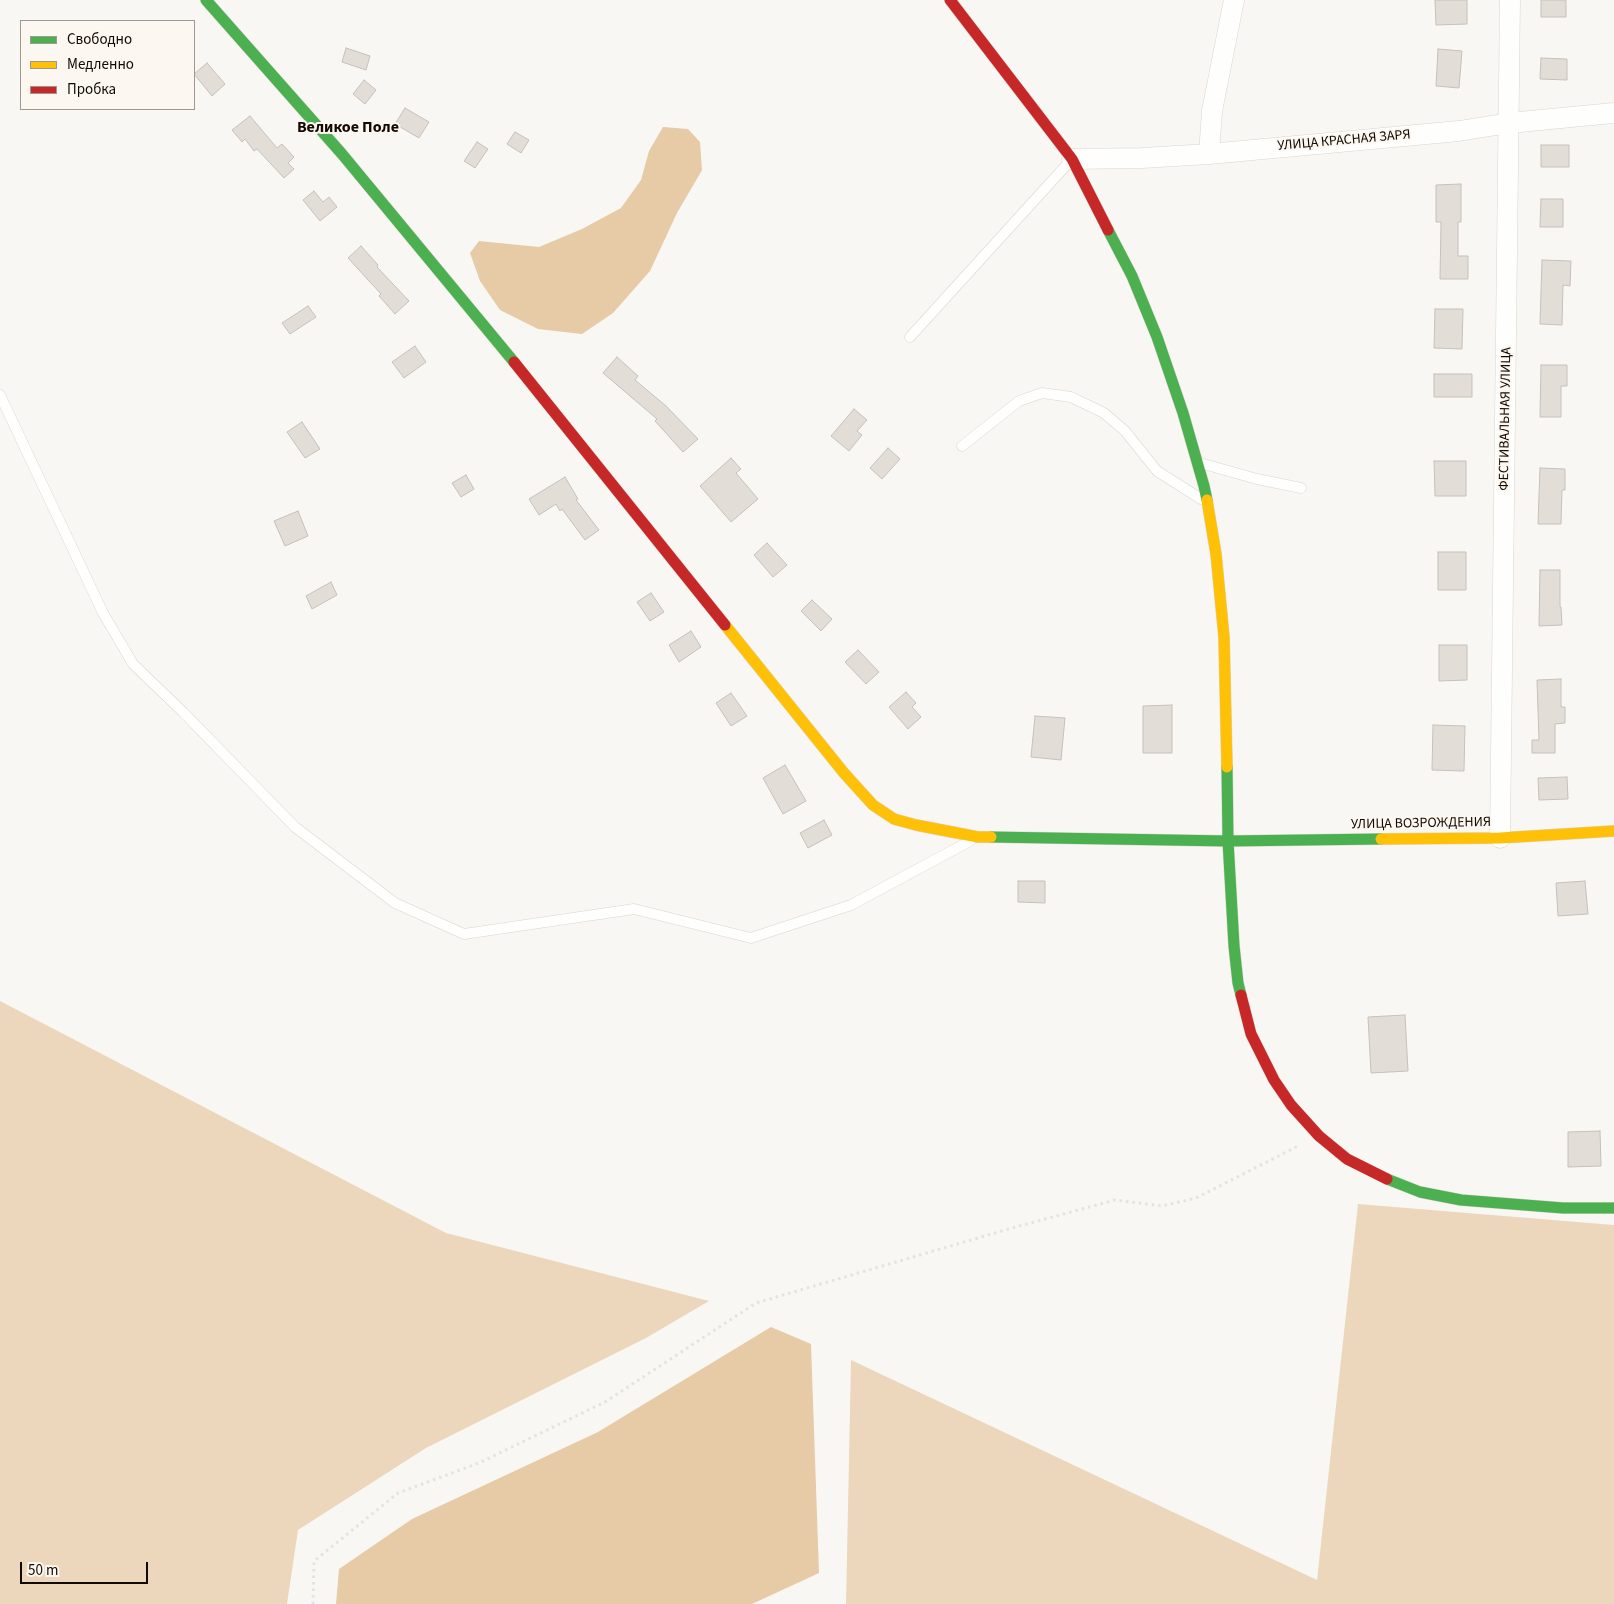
<!DOCTYPE html>
<meta charset="utf-8">
<style>
body{margin:0}
#map{position:relative;width:1614px;height:1604px;overflow:hidden;background:#f9f7f4;font-family:"Source Sans 3",sans-serif}
canvas{display:block}
.legend{position:absolute;left:20px;top:20px;width:175px;height:90px;box-sizing:border-box;background:#fcf7f1;border:1px solid #9e9891;margin:0;padding:6px 9px;list-style:none;font-size:15px;color:#120a02}
.legend li{display:flex;align-items:center;gap:10px;height:25px}
.legend b{width:25px;border:1px solid #9e9891}
.scale{position:absolute;left:20px;top:1562px;width:128px;height:22px;box-sizing:border-box;border:2px solid #120a02;border-top:0;padding-left:6px;font-size:15px;line-height:18px;white-space:nowrap;color:#120a02;-webkit-text-stroke:4px #fcf7f1;paint-order:stroke}
</style>
<div id="map">
<canvas width="1614" height="1604"></canvas>
<ul class="legend">
<li><b style="height:6px;background:#4caf50"></b>Свободно</li>
<li><b style="height:6px;background:#ffc107"></b>Медленно</li>
<li><b style="height:6px;background:#c62828"></b>Пробка</li>
</ul>
<div class="scale">50 m</div>
</div>
<script>
const g = document.querySelector('canvas').getContext('2d');
g.lineJoin = 'round';
function fillPath(path, color) { g.fillStyle = color; g.fill(path, 'evenodd'); }
const toPath = rows => new Path2D(rows.map(r => 'M' + r).join(''));
function trace(path, color, width, dash) { g.strokeStyle = color; g.lineWidth = width; g.lineCap = dash ? 'butt' : 'round'; g.setLineDash(dash || []); g.stroke(path); }
function drawText(font, color, halo, rows, align = 'center') {
  g.font = font + ' "Source Sans 3",sans-serif'; g.lineWidth = 4; g.setLineDash([]); g.textBaseline = 'middle'; g.strokeStyle = halo; g.fillStyle = color; for (const [text, x, y, turn = 0] of rows) {
    g.save(); g.translate(x, y); g.rotate((+turn || 0) * Math.PI / 180); g.textAlign = isNaN(turn) ? turn : align; if (halo) g.strokeText(text, 0, 0); g.fillText(text, 0, 0); g.restore();
  }
}
fillPath(toPath([
 [0,1001,446,1233,709,1301,646,1338,426,1448,298,1530,287,1604,0,1604],
 [1358,1204,1614,1225,1614,1604,846,1604,851,1360,1317,1580]
]), '#ecd7bd');
fillPath(toPath([
 [663,127,688,129,700,142,702,170,677,213,650,271,613,313,582,334,538,329,500,310,480,281,470,253,479,241,539,247,582,229,621,208,641,180,649,151],
 [771,1327,811,1344,819,1573,752,1604,336,1604,339,1569,412,1519,598,1432]
]), '#e7caa6');
const building = toPath([
 [1435,0,1467,0,1467,24,1436,25,1435,0],
 [1541,0,1566,0,1566,17,1541,17,1541,0],
 [346,48,370,56,366,70,342,62,346,48],
 [1438,49,1462,51,1459,88,1436,86,1438,49],
 [1541,58,1567,59,1567,80,1540,79,1541,58],
 [207,63,225,84,212,96,194,74,207,63],
 [364,80,376,90,365,104,353,94,364,80],
 [405,108,429,122,419,138,395,124,405,108],
 [250,116,277,148,282,144,294,157,288,163,294,169,284,178,257,149,254,151,245,139,242,142,232,130,250,116],
 [515,132,529,140,521,153,507,144,515,132],
 [477,142,488,149,475,168,464,161,477,142],
 [1541,145,1569,145,1569,167,1541,167,1541,145],
 [1461,184,1461,222,1458,222,1458,256,1468,256,1468,279,1440,279,1441,222,1436,222,1436,185,1461,184],
 [314,191,323,202,329,197,337,207,320,221,303,200,314,191],
 [1541,199,1563,199,1563,227,1540,227,1541,199],
 [361,246,378,265,377,267,409,301,395,314,379,296,381,294,348,258,361,246],
 [1542,260,1571,261,1570,286,1563,285,1562,325,1540,324,1542,260],
 [308,306,316,317,290,334,282,323,308,306],
 [1435,309,1463,309,1462,349,1434,348,1435,309],
 [415,346,426,362,404,378,392,362,415,346],
 [617,357,638,376,635,380,666,406,698,439,683,452,655,421,657,419,603,373,617,357],
 [1541,365,1567,365,1567,386,1561,386,1561,417,1540,417,1541,365],
 [1434,374,1472,374,1472,397,1434,397,1434,374],
 [854,409,867,420,857,431,862,435,849,451,831,436,854,409],
 [302,422,320,449,305,458,287,432,302,422],
 [888,448,900,459,882,479,870,468,888,448],
 [731,458,741,469,736,473,758,499,731,522,700,486,731,458],
 [1434,461,1466,461,1466,496,1435,496,1434,461],
 [1540,468,1565,469,1565,490,1562,490,1561,524,1538,524,1540,468],
 [466,475,474,489,461,497,452,483,466,475],
 [565,477,578,499,576,500,599,530,585,540,562,509,560,511,556,504,539,515,529,499,565,477],
 [298,511,308,536,285,546,274,521,298,511],
 [767,543,787,565,773,577,754,555,767,543],
 [1438,552,1466,552,1466,590,1438,590,1438,552],
 [1540,570,1560,570,1560,607,1561,607,1562,625,1539,626,1540,570],
 [331,582,337,595,312,609,306,596,331,582],
 [651,593,664,612,650,621,637,602,651,593],
 [812,600,832,619,821,631,801,611,812,600],
 [691,631,701,647,679,662,669,645,691,631],
 [1439,645,1467,645,1467,680,1439,681,1439,645],
 [858,650,879,672,866,684,845,662,858,650],
 [1561,679,1561,707,1565,707,1565,723,1555,724,1555,753,1532,753,1532,740,1539,740,1537,680,1561,679],
 [906,692,916,703,912,707,921,717,908,729,889,707,906,692],
 [731,693,747,716,731,726,716,703,731,693],
 [1172,705,1172,753,1143,753,1143,706,1172,705],
 [1035,716,1065,718,1061,760,1031,757,1035,716],
 [1433,725,1465,726,1464,771,1432,770,1433,725],
 [785,765,806,801,783,814,763,778,785,765],
 [1567,777,1568,799,1539,800,1538,778,1567,777],
 [824,820,832,835,808,848,800,833,824,820],
 [1018,881,1045,881,1045,903,1018,902,1018,881],
 [1585,881,1588,914,1558,916,1556,883,1585,881],
 [1405,1015,1408,1071,1371,1073,1368,1017,1405,1015],
 [1600,1131,1601,1166,1568,1167,1568,1132,1600,1131]
]);
fillPath(building, '#e3ddd7');
trace(building, '#c5c0ba', 1);
const lane = toPath([
 [910,337,1071,160],
 [0,395,103,613,133,664,183,712,295,827,395,903,464,934,634,909,751,938,851,905,970,841],
 [962,446,1019,401,1042,393,1071,397,1104,413,1125,431,1157,471,1201,499],
 [1200,463,1257,479,1301,488]
]);
const street = toPath([
 [1209,154,1212,111,1234,0],
 [1072,159,1142,158,1209,154,1459,131,1509,123,1614,113],
 [1500,838,1510,0]
]);
const fast = toPath([
 [206,0,342,154,514,362],
 [1108,230,1132,276,1157,337,1183,413,1204,486,1207,500],
 [1227,767,1228,841,1234,946,1238,983,1241,995],
 [991,837,1228,841,1381,839],
 [1387,1179,1420,1192,1461,1200,1563,1208,1614,1208]
]);
const slow = toPath([
 [1207,500,1216,554,1224,637,1227,767],
 [725,625,844,773,873,805,894,819,916,825,978,837,991,837],
 [1381,839,1500,838,1614,831]
]);
const jam = toPath([
 [950,0,1072,159,1108,230],
 [514,362,725,625],
 [1241,995,1251,1034,1274,1080,1291,1105,1319,1136,1347,1159,1387,1179]
]);
trace(lane, '#dad5ce', 11);
trace(street, '#dad5ce', 21);
trace(fast, '#dad5ce', 12);
trace(slow, '#dad5ce', 12);
trace(jam, '#dad5ce', 12);
trace(toPath([
 [313,1604,314,1561,398,1493,479,1463,605,1402,756,1303,1012,1228,1115,1200,1162,1206,1196,1198,1300,1145]
]), '#e3e3e1', 3, [2.5, 4]);
trace(lane, '#fefefd', 10);
trace(street, '#fefefd', 20);
trace(fast, '#4caf50', 11);
trace(slow, '#ffc107', 11);
trace(jam, '#c62828', 11);
drawText('14px', '#120a02', '#fcf7f1', [
 ["УЛИЦА КРАСНАЯ ЗАРЯ",1344,141,-5],
 ["ФЕСТИВАЛЬНАЯ УЛИЦА",1506,419,-89],
 ["УЛИЦА ВОЗРОЖДЕНИЯ",1421,824,-1]
]);
drawText('bold 16px', '#120a02', '#fcf7f1', [
 ["Великое Поле",348,128]
]);
</script>
